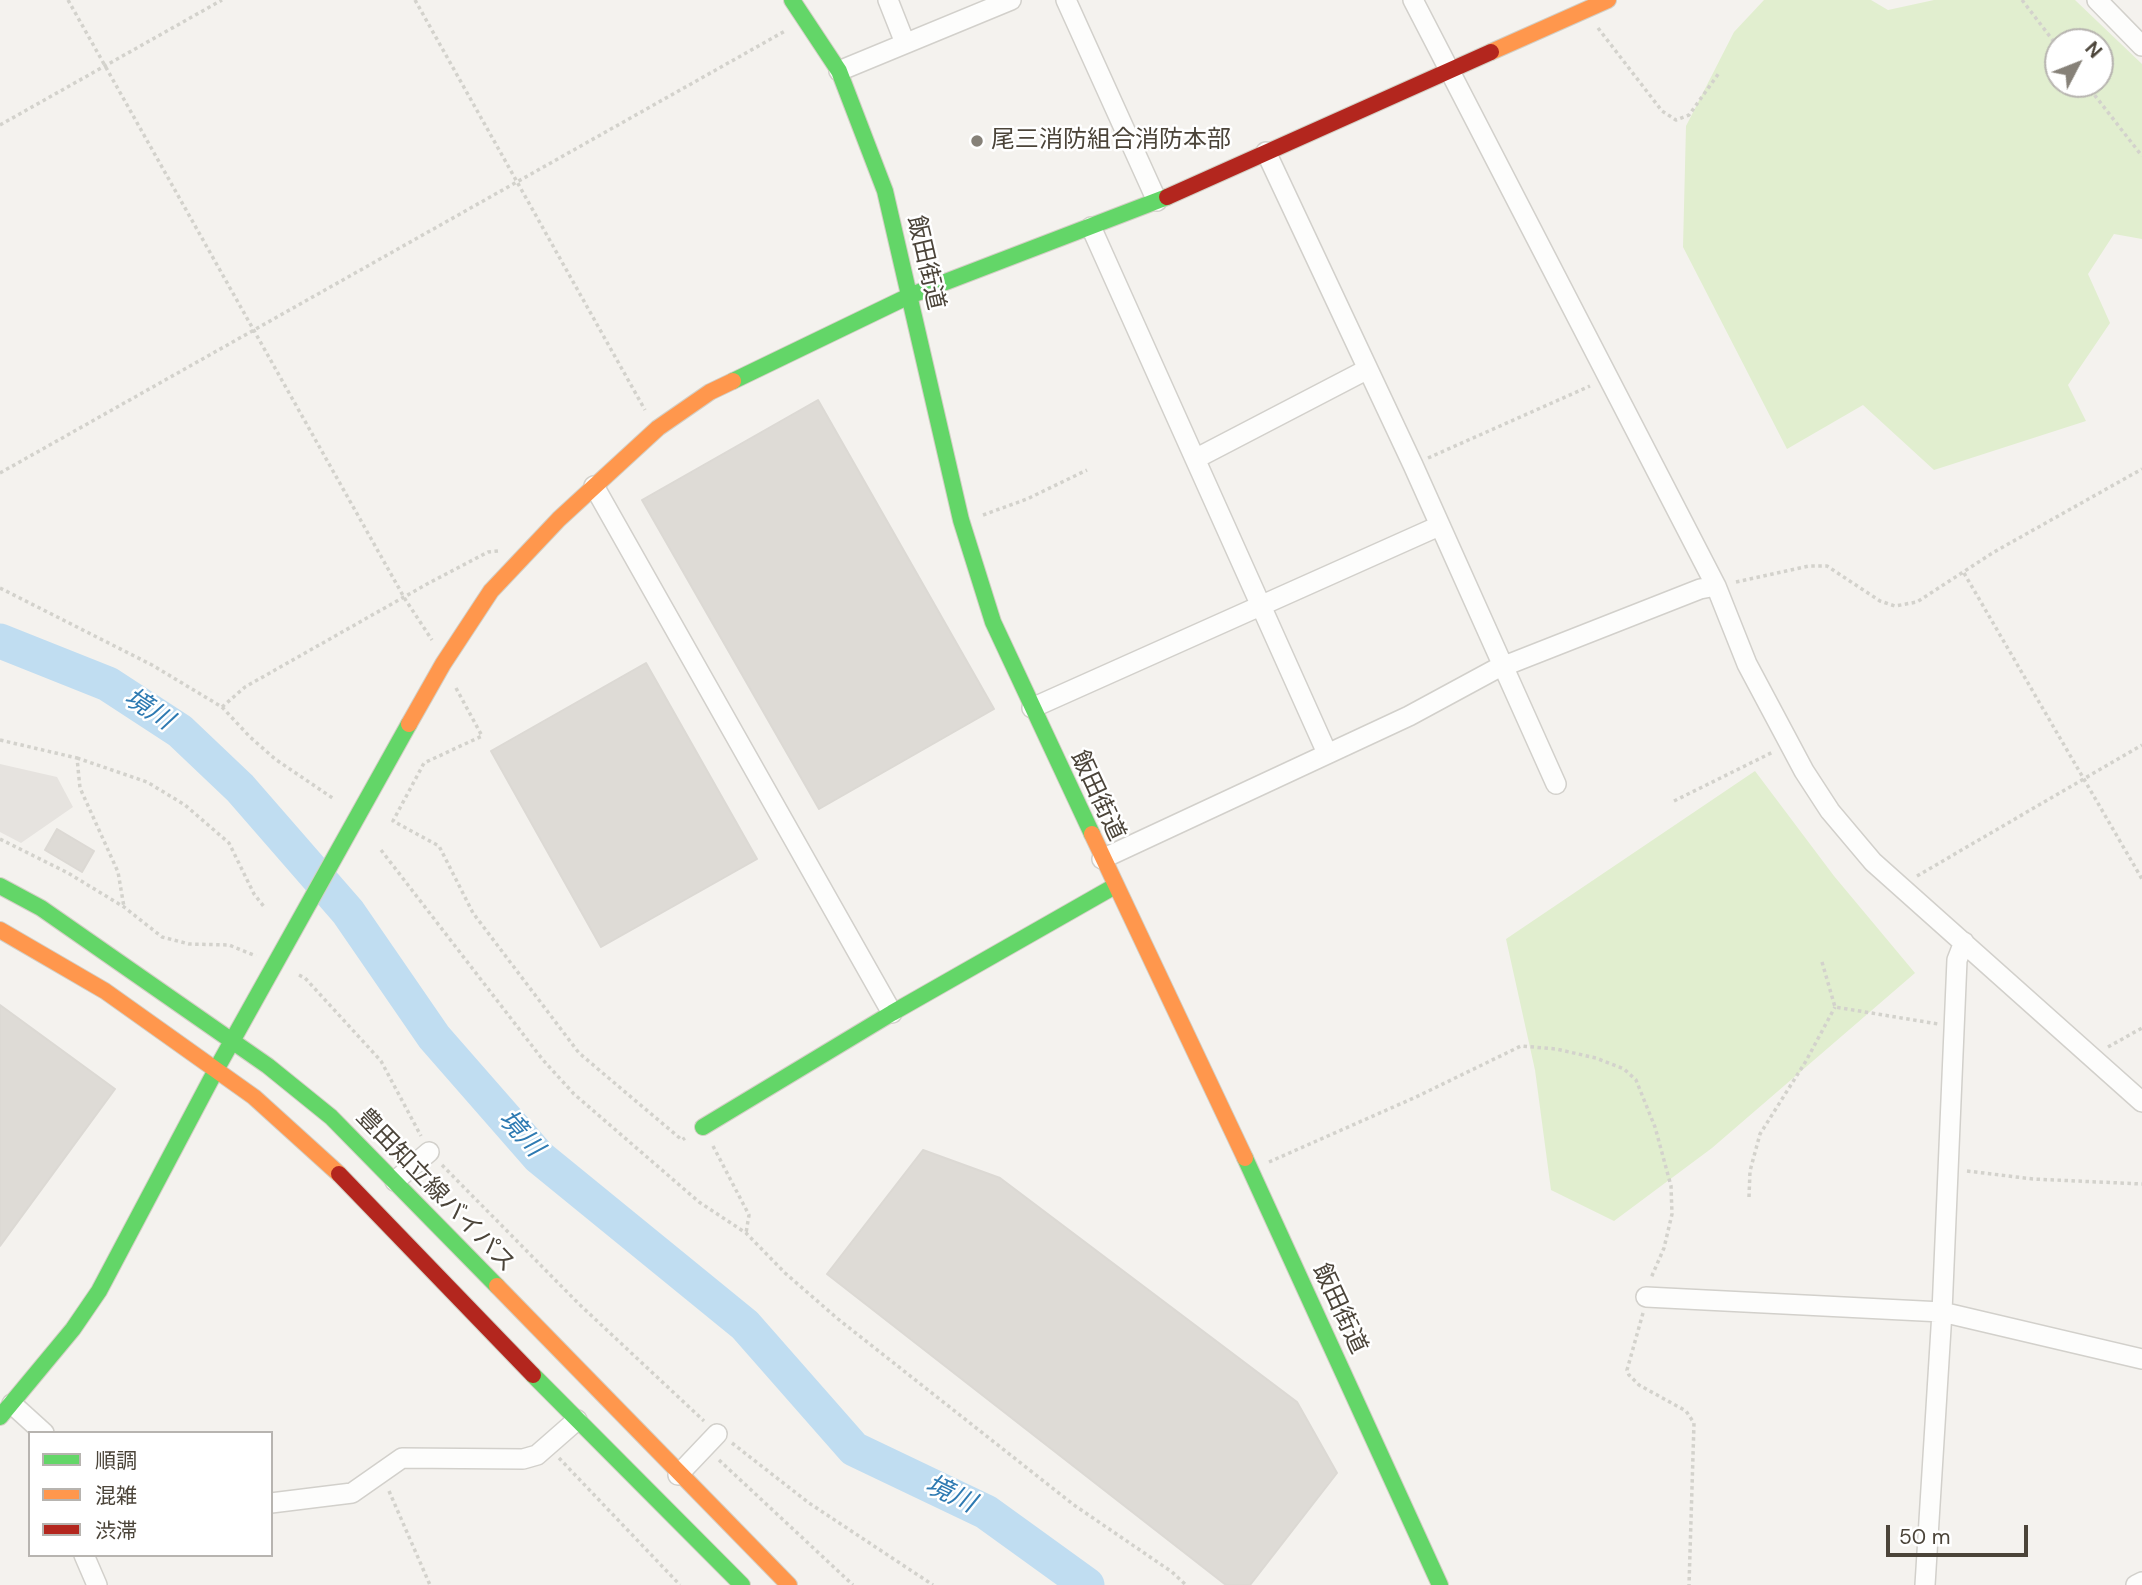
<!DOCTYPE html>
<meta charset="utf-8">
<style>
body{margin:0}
#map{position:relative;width:2142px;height:1585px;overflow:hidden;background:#f4f2ee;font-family:"DM Sans","Noto Sans JP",sans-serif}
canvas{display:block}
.legend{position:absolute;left:28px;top:1431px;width:245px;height:126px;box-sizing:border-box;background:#fff;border:2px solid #b7b4b0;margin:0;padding:9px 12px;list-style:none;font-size:21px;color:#4b4439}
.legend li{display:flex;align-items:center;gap:14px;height:35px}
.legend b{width:35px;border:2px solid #b7b4b0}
.north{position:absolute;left:2044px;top:28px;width:70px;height:70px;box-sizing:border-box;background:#fff;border:2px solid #b7b4b0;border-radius:50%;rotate:48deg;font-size:19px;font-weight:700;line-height:28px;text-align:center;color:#4b4439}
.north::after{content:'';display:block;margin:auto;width:24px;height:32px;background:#868178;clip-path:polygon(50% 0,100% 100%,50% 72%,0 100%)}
.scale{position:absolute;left:1886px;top:1525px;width:142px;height:32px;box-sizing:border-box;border:4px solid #4b4439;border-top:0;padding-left:9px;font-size:21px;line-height:24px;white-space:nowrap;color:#4b4439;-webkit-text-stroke:5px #fff;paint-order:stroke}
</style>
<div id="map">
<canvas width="2142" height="1585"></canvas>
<ul class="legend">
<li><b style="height:9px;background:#63d668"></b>順調</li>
<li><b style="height:9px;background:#ff974d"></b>混雑</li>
<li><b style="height:9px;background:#b3261e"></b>渋滞</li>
</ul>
<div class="north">N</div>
<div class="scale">50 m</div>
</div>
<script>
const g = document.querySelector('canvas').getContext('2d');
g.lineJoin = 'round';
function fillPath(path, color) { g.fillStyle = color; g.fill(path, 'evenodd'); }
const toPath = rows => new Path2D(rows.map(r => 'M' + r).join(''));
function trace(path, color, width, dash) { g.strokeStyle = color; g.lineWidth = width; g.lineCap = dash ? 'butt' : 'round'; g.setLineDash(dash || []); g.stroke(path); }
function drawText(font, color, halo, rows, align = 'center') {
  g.font = font + ' "DM Sans","Noto Sans JP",sans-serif'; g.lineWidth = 5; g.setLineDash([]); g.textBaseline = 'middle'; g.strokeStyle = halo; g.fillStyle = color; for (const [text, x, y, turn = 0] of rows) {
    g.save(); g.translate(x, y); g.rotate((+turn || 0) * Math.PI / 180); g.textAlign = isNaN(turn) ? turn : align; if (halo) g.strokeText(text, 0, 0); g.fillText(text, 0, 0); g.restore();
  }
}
fillPath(toPath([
 [1764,0,1871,0,1888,10,1934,0,2075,0,2142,64,2142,239,2114,234,2088,274,2110,323,2068,385,2086,421,1934,470,1863,405,1787,449,1683,247,1686,126,1734,32],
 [2058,42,2100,42,2100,84,2058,84],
 [1755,771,1834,876,1915,973,1712,1148,1614,1221,1551,1190,1535,1070,1506,939]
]), '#e1eecf');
fillPath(toPath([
 [0,764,57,777,73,807,21,843,0,832]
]), '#e6e3df');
trace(toPath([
 [0,641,108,684,180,731,240,788,348,912,434,1037,539,1157,745,1325,854,1449,986,1512,1087,1585]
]), '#c0ddf1', 35);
const building = toPath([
 [818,400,994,709,819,809,642,500,818,400],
 [646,663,757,859,601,947,491,751,646,663],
 [57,829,94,851,82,872,45,850,57,829],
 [0,1005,115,1089,0,1246,0,1005],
 [923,1150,1000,1178,1297,1402,1337,1473,1250,1585,1226,1585,827,1274,923,1150]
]);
fillPath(building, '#dedbd6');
trace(building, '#dcd9d4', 2);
const street = toPath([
 [888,0,905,43],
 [1066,0,1157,201],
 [1413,0,1716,586,1747,664,1804,771,1830,811,1873,862,2142,1102],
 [2097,0,2142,46],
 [839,71,1011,0],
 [1266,152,1413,465,1556,784],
 [1091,227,1327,753],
 [1195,459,1366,370],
 [594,486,892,1013],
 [1032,708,1439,526],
 [1102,859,1409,716,1494,670,1700,589,1716,586],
 [395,1181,429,1152],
 [1646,1297,1942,1312,2142,1359],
 [12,1404,44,1433],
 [678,1475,717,1434],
 [271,1503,352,1493,402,1458,523,1459,537,1455,577,1420],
 [84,1555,97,1585],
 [1925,1585,1942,1312,1957,960,1964,942],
 [2136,1585,2142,1582]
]);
const fast = toPath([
 [792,0,839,71,885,191,961,520,993,622,1092,834],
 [733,381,909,296,1167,197],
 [0,886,41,908,268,1066,331,1117,497,1286],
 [703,1127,892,1013,1115,886],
 [1245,1158,1440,1585],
 [533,1375,742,1585],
 [0,1417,73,1329,99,1291,217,1068,409,724]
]);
const slow = toPath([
 [1491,52,1608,0],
 [409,724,443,664,491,591,559,519,658,428,710,392,733,381],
 [1092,834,1245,1158],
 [0,930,105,991,254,1097,339,1174],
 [497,1286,789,1585]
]);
const jam = toPath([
 [1167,197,1491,52],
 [339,1174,533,1375]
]);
trace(street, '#d2d0cb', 22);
trace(fast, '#d3cfc5', 18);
trace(slow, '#d3cfc5', 18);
trace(jam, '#d3cfc5', 18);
trace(toPath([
 [68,0,405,599,432,640],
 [415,0,645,410],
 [2022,0,2058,47],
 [1598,28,1662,111,1676,120,1689,115,1719,73],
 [2086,84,2142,156],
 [0,125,222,0],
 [1428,458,1590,386],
 [0,473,785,31],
 [983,515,1027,499,1087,470],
 [1964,573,2142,879],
 [1736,582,1809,566,1827,566,1880,601,1895,606,1917,602,1994,552,2142,469],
 [0,588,152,665,222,707,250,737,275,759,334,799],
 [456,688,482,736,424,763,393,821,439,846,473,913,579,1053,682,1140,685,1138],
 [222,707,245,687,427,584,488,552,498,551],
 [0,740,77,758,80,788,118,872,124,907],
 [77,758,147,782,185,805,229,843,254,894,265,908],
 [1674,801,1773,752],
 [0,839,68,873,124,907,162,937,189,944,229,945,256,956],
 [381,850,543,1060,574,1094,699,1202,746,1233,785,1273,838,1319,1074,1505,1172,1572,1186,1585],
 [1917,876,2142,745],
 [1822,962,1835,1007,1938,1024],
 [299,975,305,978,381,1061,421,1136],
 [2108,1047,2142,1028],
 [713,1146,749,1215,746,1233],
 [1269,1162,1416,1097,1521,1046,1556,1049,1596,1058,1624,1069,1636,1080,1655,1127,1671,1186,1672,1214,1664,1248,1651,1278],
 [442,1165,579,1304,704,1421],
 [1967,1171,2033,1179,2142,1184],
 [1749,1197,1750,1171,1760,1134,1806,1061,1835,1007],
 [1643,1313,1627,1370,1629,1375,1639,1385,1686,1411,1694,1423,1689,1585],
 [732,1443,809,1503,933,1585],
 [559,1458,680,1585],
 [719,1460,853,1585],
 [389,1491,430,1585]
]), '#d3d2cc', 3.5, [3.5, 3.5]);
trace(street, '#fdfdfc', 19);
trace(fast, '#63d668', 16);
trace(slow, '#ff974d', 16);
trace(jam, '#b3261e', 16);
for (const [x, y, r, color] of [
 [977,141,7,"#868178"]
]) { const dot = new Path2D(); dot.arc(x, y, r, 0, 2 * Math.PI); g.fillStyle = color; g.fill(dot); trace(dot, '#fff', 2.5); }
drawText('24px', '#4b4439', '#fff', [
 ["尾三消防組合消防本部",991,141]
], 'left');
drawText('24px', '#4b4439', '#fff', [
 ["飯田街道",925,263,77],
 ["飯田街道",1097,796,65],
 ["豊田知立線バイパス",435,1191,46],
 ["飯田街道",1339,1309,65]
]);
drawText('italic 26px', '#2e7ab2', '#fff', [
 ["境川",148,710,33],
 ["境川",520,1134,48],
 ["境川",950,1495,25]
]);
</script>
